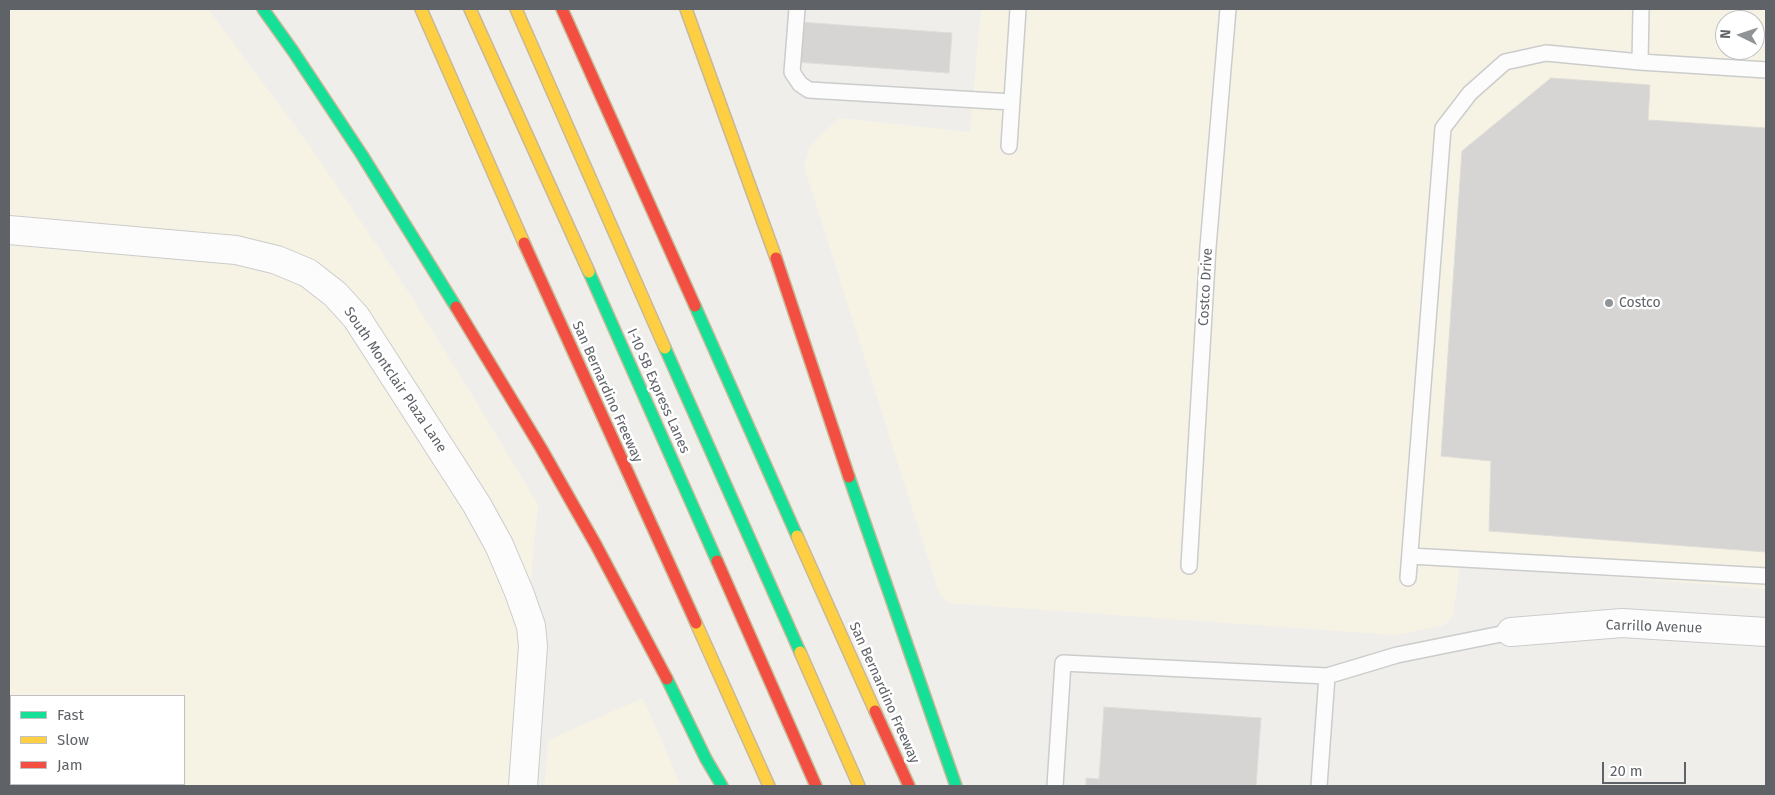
<!DOCTYPE html>
<style>
body{margin:0}
#map{position:relative;width:1775px;height:795px;overflow:hidden;background:#efeeea;font-family:"Fira Sans",sans-serif}
canvas{display:block}
.frame{position:absolute;inset:0;border:10px solid #5f6368;pointer-events:none}
.legend{position:absolute;left:10px;top:695px;width:175px;height:90px;box-sizing:border-box;background:#fff;border:1px solid #bfc1c3;margin:0;padding:6px 9px;list-style:none;font-size:15px;color:#5f6368}
.legend li{display:flex;align-items:center;gap:10px;height:25px}
.legend b{width:25px;border:1px solid #bfc1c3}
.north{position:absolute;left:1715px;top:10px;width:50px;height:50px;box-sizing:border-box;background:#fff;border:1px solid #bfc1c3;border-radius:50%;rotate:274deg;font-size:14px;font-weight:700;line-height:20px;text-align:center;color:#5f6368}
.north::after{content:'';display:block;margin:auto;width:18px;height:22px;background:#919496;clip-path:polygon(50% 0,100% 100%,50% 72%,0 100%)}
.scale{position:absolute;left:1602px;top:762px;width:84px;height:22px;box-sizing:border-box;border:2px solid #5f6368;border-top:0;padding-left:6px;font-size:15px;line-height:18px;white-space:nowrap;color:#5f6368;-webkit-text-stroke:4px #fff;paint-order:stroke}
</style>
<div id="map">
<canvas width="1775" height="795"></canvas>
<div class="frame"></div>
<ul class="legend">
<li><b style="height:6px;background:#16e098"></b>Fast</li>
<li><b style="height:6px;background:#ffcf43"></b>Slow</li>
<li><b style="height:6px;background:#f24e42"></b>Jam</li>
</ul>
<div class="north">N</div>
<div class="scale">20 m</div>
</div>
<script>
const g = document.querySelector('canvas').getContext('2d');
g.lineJoin = 'round';
function fillPath(path, color) { g.fillStyle = color; g.fill(path, 'evenodd'); }
const toPath = rows => new Path2D(rows.map(r => 'M' + r).join(''));
function trace(path, color, width, dash) { g.strokeStyle = color; g.lineWidth = width; g.lineCap = dash ? 'butt' : 'round'; g.setLineDash(dash || []); g.stroke(path); }
function drawText(font, color, halo, rows, align = 'center') {
  g.font = font + ' "Fira Sans",sans-serif'; g.lineWidth = 5; g.setLineDash([]); g.textBaseline = 'middle'; g.strokeStyle = halo; g.fillStyle = color; for (const [text, x, y, turn = 0] of rows) {
    g.save(); g.translate(x, y); g.rotate((+turn || 0) * Math.PI / 180); g.textAlign = isNaN(turn) ? turn : align; if (halo) g.strokeText(text, 0, 0); g.fillText(text, 0, 0); g.restore();
  }
}
fillPath(toPath([
 [9,9,208,9,314,152,415,302,538,504,511,786,9,786],
 [11,696,184,696,184,784,11,784],
 [981,9,1766,9,1766,589,1460,565,1453,615,1445,625,1396,635,949,603,939,593,804,166,810,146,839,118,970,132],
 [1725,20,1755,20,1755,50,1725,50],
 [643,698,681,786,545,786,548,740]
]), '#f7f3e4');
const building = toPath([
 [799,22,952,33,949,73,796,62,799,22],
 [1551,78,1650,85,1648,120,1766,128,1766,552,1489,531,1491,461,1441,456,1462,151,1551,78],
 [1104,707,1261,718,1256,786,1086,786,1086,778,1099,779,1104,707]
]);
fillPath(building, '#d6d5d3');
trace(building, '#deddd9', 1);
const lane = toPath([
 [797,9,792,72,800,84,809,90,1012,102],
 [1640,62,1641,9],
 [1009,146,1018,9],
 [1410,556,1766,576],
 [1189,566,1208,247,1228,9],
 [1408,578,1443,128,1470,93,1505,62,1546,53,1640,62,1766,70],
 [1327,676,1397,655,1511,632],
 [1055,786,1063,663,1327,676,1319,786]
]);
const street = toPath([
 [9,230,236,250,277,260,308,273,335,294,356,317,477,505,499,545,519,592,531,626,533,646,523,786],
 [1511,632,1622,623,1766,632]
]);
const fast = toPath([
 [263,9,293,51,362,155,456,307],
 [589,272,717,561],
 [695,306,797,536],
 [665,348,800,652],
 [849,477,956,786],
 [667,679,706,759,722,786]
]);
const slow = toPath([
 [421,9,524,243],
 [470,9,589,272],
 [516,9,665,348],
 [686,9,776,258],
 [797,536,875,711],
 [696,623,769,786],
 [800,652,859,786]
]);
const jam = toPath([
 [562,9,695,306],
 [524,243,696,623],
 [776,258,849,477],
 [456,307,541,448,596,545,667,679],
 [717,561,816,786],
 [875,711,909,786]
]);
trace(lane, '#cbcccc', 18);
trace(street, '#cbcccc', 30);
trace(fast, '#c8b996', 14);
trace(slow, '#c8b996', 14);
trace(jam, '#c8b996', 14);
trace(lane, '#fdfcfc', 15);
trace(street, '#fdfcfc', 28);
trace(fast, '#16e098', 11);
trace(slow, '#ffcf43', 11);
trace(jam, '#f24e42', 11);
for (const [x, y, r, color] of [
 [1609,303,5,"#919496"]
]) { const dot = new Path2D(); dot.arc(x, y, r, 0, 2 * Math.PI); g.fillStyle = color; g.fill(dot); trace(dot, '#fff', 2); }
drawText('14px', '#5f6368', '#fff', [
 ["Costco Drive",1206,287,-87],
 ["South Montclair Plaza Lane",395,380,56],
 ["I-10 SB Express Lanes",658,391,66],
 ["San Bernardino Freeway",607,392,66],
 ["Carrillo Avenue",1654,627,2],
 ["San Bernardino Freeway",884,693,66]
]);
drawText('14px', '#5f6368', '#fff', [
 ["Costco",1619,303]
], 'left');
</script>
